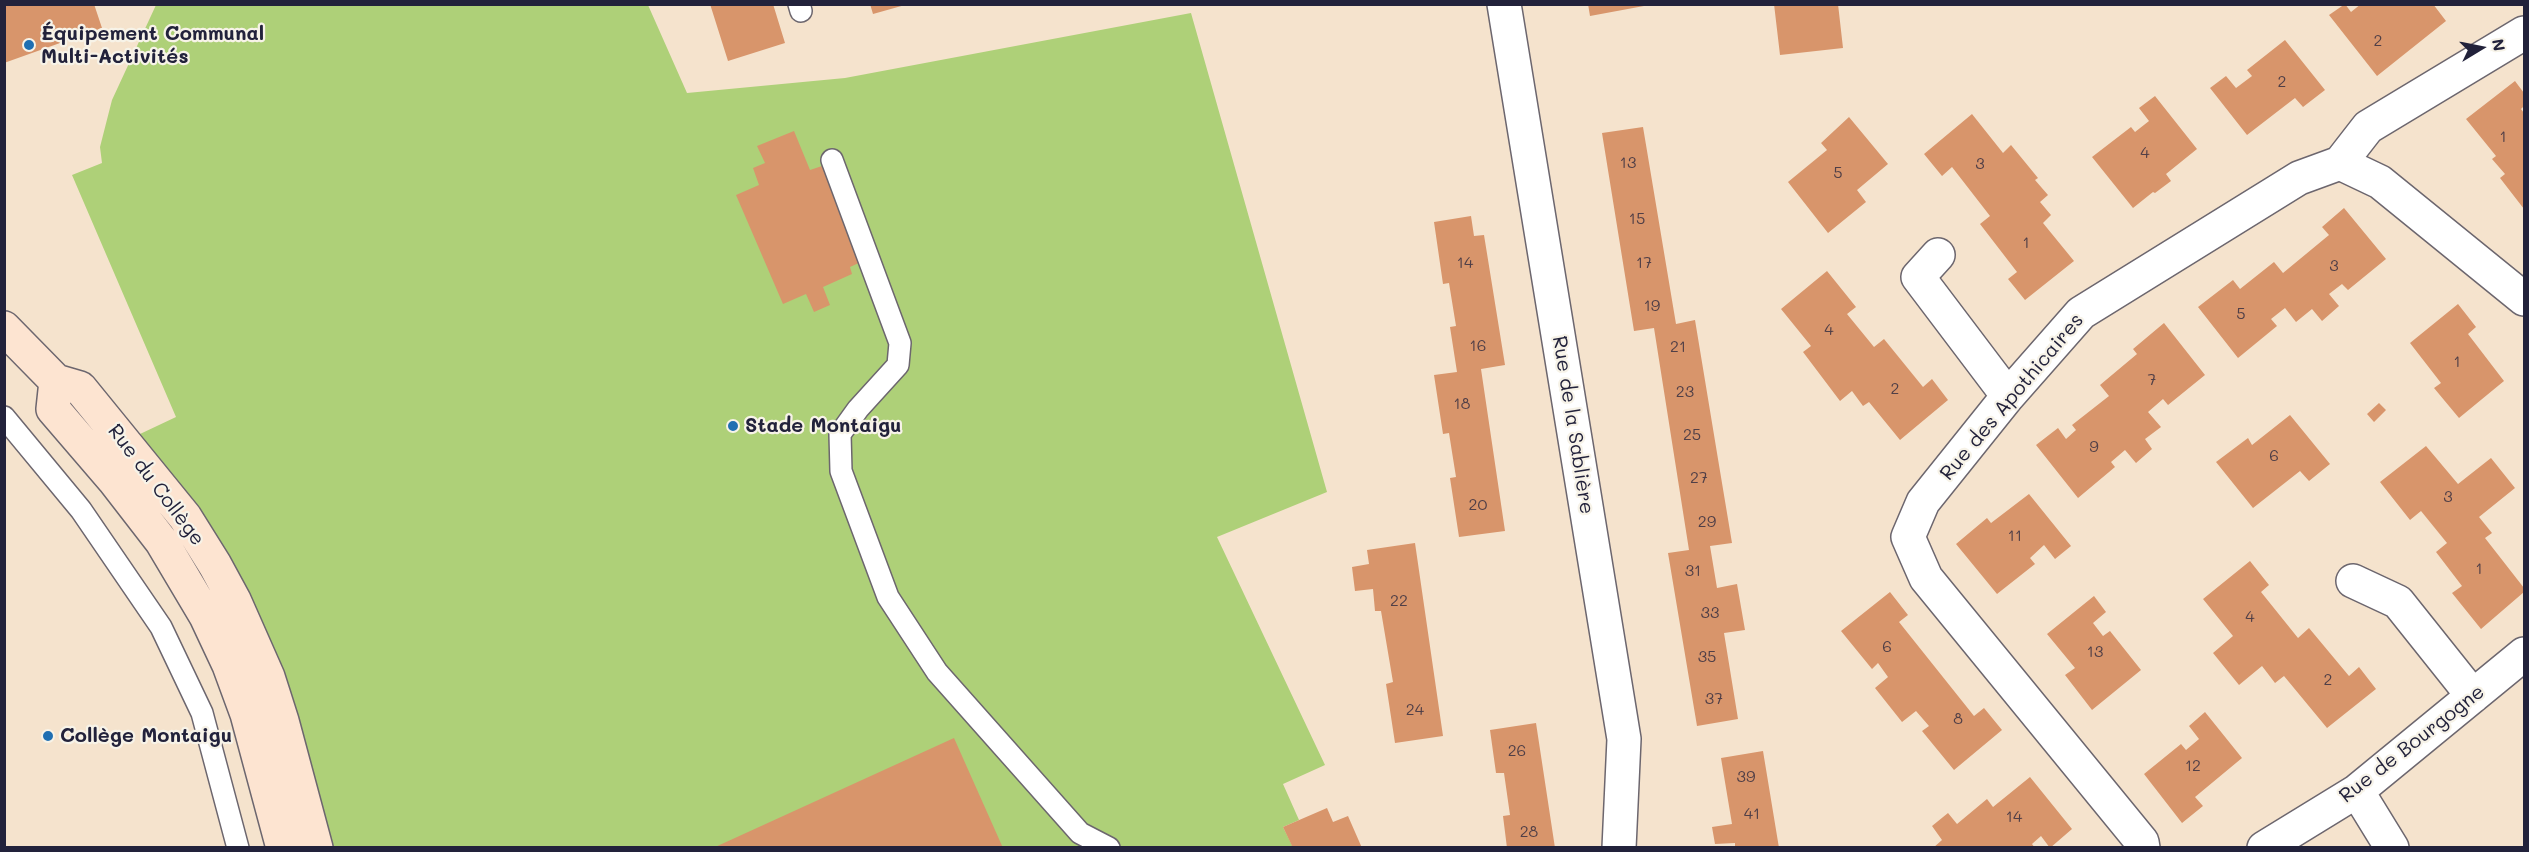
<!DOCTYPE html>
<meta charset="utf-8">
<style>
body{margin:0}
#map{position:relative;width:2529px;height:852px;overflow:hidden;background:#f5e3cd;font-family:Mali,sans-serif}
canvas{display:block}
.frame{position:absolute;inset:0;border:6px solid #22223b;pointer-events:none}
.north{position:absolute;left:2451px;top:18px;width:60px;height:60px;-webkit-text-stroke:4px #f7f3e8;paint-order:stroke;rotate:80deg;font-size:16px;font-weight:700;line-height:24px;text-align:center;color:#22223b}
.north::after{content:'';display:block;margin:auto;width:21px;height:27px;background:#22223b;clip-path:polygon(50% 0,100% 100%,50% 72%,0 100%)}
</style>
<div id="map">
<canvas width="2529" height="852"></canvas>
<div class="frame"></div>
<div class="north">N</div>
</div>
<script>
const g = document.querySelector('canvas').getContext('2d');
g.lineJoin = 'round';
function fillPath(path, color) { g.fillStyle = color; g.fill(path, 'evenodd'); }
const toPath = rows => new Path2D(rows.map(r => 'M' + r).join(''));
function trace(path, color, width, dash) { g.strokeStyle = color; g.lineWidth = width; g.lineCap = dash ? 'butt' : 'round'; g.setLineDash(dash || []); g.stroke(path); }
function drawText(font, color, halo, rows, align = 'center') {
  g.font = font + ' Mali,sans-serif'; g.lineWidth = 4.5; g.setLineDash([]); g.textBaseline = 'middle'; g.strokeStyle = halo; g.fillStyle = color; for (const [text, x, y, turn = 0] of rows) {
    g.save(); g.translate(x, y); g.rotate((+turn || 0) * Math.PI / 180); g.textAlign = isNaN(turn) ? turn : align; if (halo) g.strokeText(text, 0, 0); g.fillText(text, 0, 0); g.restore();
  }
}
fillPath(toPath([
 [156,5,648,5,687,93,845,78,1191,13,1327,492,1217,537,1325,765,1283,784,1299,820,1283,827,1293,847,330,847,219,541,140,434,176,417,72,175,102,163,100,147,112,100]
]), '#aed078');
fillPath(toPath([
 [4,4,94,4,102,28,4,63],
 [710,4,773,4,785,43,728,61],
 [870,4,905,4,905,5,873,14],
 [1588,4,1644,4,1644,6,1590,16],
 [1774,4,1838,4,1843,48,1780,55],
 [2345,4,2351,12,2361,4,2433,4,2446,21,2377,76,2329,15],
 [2285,40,2325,90,2303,107,2295,98,2247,135,2210,88,2226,76,2236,88,2252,76,2247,70],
 [2515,81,2524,93,2524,106,2521,109,2524,113,2524,209,2500,178,2505,174,2492,159,2496,156,2466,119],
 [2155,96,2197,149,2166,174,2171,181,2155,193,2153,192,2133,208,2092,157,2131,127,2135,132,2149,121,2139,108],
 [1972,114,2003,153,2011,145,2038,178,2035,180,2048,195,2040,202,2051,215,2043,223,2074,261,2025,300,2008,279,2017,272,1980,224,1990,216,1952,167,1942,176,1924,154],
 [1849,117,1888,164,1857,190,1866,202,1828,233,1788,182,1827,150,1821,143],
 [1643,127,1676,324,1695,320,1717,453,1732,543,1710,546,1717,588,1737,584,1745,630,1724,633,1738,719,1697,726,1668,553,1689,550,1654,328,1634,331,1602,133],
 [794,131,810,170,822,166,861,262,850,267,852,274,823,287,830,305,814,312,806,294,783,304,736,195,759,185,753,168,765,163,757,146],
 [2344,208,2386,259,2348,290,2342,284,2329,294,2339,306,2322,321,2312,309,2296,322,2285,308,2271,319,2277,326,2238,358,2198,307,2233,280,2240,289,2274,262,2283,273,2329,235,2322,227],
 [1471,216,1474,236,1484,235,1505,365,1481,369,1505,531,1459,537,1450,478,1456,477,1452,452,1449,433,1443,434,1434,375,1457,372,1450,327,1456,326,1449,283,1443,284,1434,222],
 [1827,271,1856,307,1847,314,1874,347,1884,339,1923,387,1932,379,1948,400,1900,440,1869,402,1863,406,1852,391,1840,401,1803,352,1811,346,1781,309],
 [2458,304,2476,327,2468,334,2504,381,2459,418,2434,388,2441,383,2410,343],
 [2164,323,2205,375,2168,405,2163,399,2148,412,2161,427,2145,439,2152,449,2136,463,2125,450,2111,462,2115,467,2078,498,2036,445,2058,428,2066,439,2076,430,2072,425,2109,396,2100,385,2137,354,2133,349],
 [2379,403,2386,410,2374,422,2367,414],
 [2290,415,2330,464,2309,481,2300,471,2253,508,2216,462,2248,438,2252,445],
 [2426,446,2458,484,2491,458,2515,488,2479,517,2492,533,2485,538,2524,588,2524,592,2481,629,2452,593,2462,586,2436,552,2447,543,2421,511,2410,520,2380,482],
 [2029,494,2071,546,2055,559,2044,545,2030,558,2035,564,1997,594,1956,544,1987,518,1991,523],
 [1415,543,1443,736,1395,743,1386,684,1393,682,1381,611,1375,611,1373,589,1355,591,1352,567,1369,564,1367,550],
 [2250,561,2269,585,2261,592,2298,638,2309,628,2349,676,2359,667,2376,689,2327,728,2284,676,2275,683,2262,666,2239,685,2213,653,2233,636,2203,599],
 [1890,592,1908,615,1899,622,1974,716,1984,708,2002,730,1954,770,1922,731,1929,726,1916,711,1902,722,1875,688,1888,677,1878,663,1872,669,1841,631],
 [2094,596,2106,612,2093,623,2103,636,2110,631,2141,670,2092,710,2065,675,2075,668,2047,634],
 [2205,712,2242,758,2195,797,2203,806,2182,823,2144,774,2181,744,2186,750,2199,739,2189,726],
 [1536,723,1555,848,1507,848,1503,816,1510,815,1504,773,1496,773,1490,730],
 [954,738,1003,848,713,848],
 [1763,751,1779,848,1735,848,1735,843,1715,844,1712,827,1732,824,1721,758],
 [2030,777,2072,829,2050,848,2041,836,2032,844,2035,848,1933,848,1942,840,1932,826,1948,813,1957,824,1987,799,1993,807],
 [1327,808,1333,822,1348,816,1362,848,1293,848,1283,827]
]), '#d8956b');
const lane = toPath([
 [799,4,801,11],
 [832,160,900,343,898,365,858,409,840,434,841,471,888,597,937,672,1080,833,1109,848],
 [4,417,81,510,161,627,202,713,238,848]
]);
const street = toPath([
 [1504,4,1624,739,1619,848],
 [2340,163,2368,127,2524,33],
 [1938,255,1918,277,2008,396],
 [2353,581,2398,602,2473,696],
 [2357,791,2392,848],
 [2143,848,2142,842,1926,578,1908,537,1923,502,2008,396,2081,313,2299,178,2340,163,2380,182,2524,299],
 [2264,848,2357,791,2524,654]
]);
const secondary = toPath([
 [4,328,56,381,80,388,185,517,215,565,234,600,268,677,282,721,316,848],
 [56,381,53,409,114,480,162,542,206,616,229,665,247,714,283,848]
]);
trace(lane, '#6c666e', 24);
trace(street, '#6c666e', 36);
trace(secondary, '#6c666e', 36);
trace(lane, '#fff', 21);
trace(street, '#fff', 33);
trace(secondary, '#fde4d1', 33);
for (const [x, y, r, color] of [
 [29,45,6,"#1f6fb2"],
 [733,426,6,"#1f6fb2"],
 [48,736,6,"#1f6fb2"]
]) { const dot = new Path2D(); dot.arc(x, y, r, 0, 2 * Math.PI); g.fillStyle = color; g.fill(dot); trace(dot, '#f7f3e8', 2); }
drawText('16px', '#503f47', null, [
 ["2",2378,41],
 ["2",2282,82],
 ["1",2503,137],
 ["4",2145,153],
 ["13",1628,163],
 ["3",1980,164],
 ["5",1838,173],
 ["15",1637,219],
 ["1",2026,243],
 ["14",1465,263],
 ["17",1644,263],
 ["3",2334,266],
 ["19",1652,306],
 ["5",2241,314],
 ["4",1829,330],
 ["16",1478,346],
 ["21",1678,347],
 ["1",2457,362],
 ["7",2152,380],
 ["2",1895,389],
 ["23",1685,392],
 ["18",1462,404],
 ["25",1692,435],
 ["9",2094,447],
 ["6",2274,456],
 ["27",1699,478],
 ["3",2448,497],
 ["20",1478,505],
 ["29",1707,522],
 ["11",2015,536],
 ["1",2479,569],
 ["31",1693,571],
 ["22",1399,601],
 ["33",1710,613],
 ["4",2250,617],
 ["6",1887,647],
 ["13",2095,652],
 ["35",1707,657],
 ["2",2328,680],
 ["37",1714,699],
 ["24",1415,710],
 ["8",1958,719],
 ["26",1517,751],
 ["12",2193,766],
 ["39",1746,777],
 ["41",1752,814],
 ["14",2014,817],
 ["28",1529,832]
]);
drawText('bold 20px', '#22223b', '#f7f3e8', [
 ["Équipement Communal",41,34],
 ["Multi-Activités",41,57],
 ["Stade Montaigu",745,426],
 ["Collège Montaigu",60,736]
], 'left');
drawText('20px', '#22223b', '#f7f3e8', [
 ["Rue des Apothicaires",2012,397,-50],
 ["Rue de la Sablière",1573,425,81],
 ["Rue du Collège",156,485,53],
 ["Rue de Bourgogne",2412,744,-38]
]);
</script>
